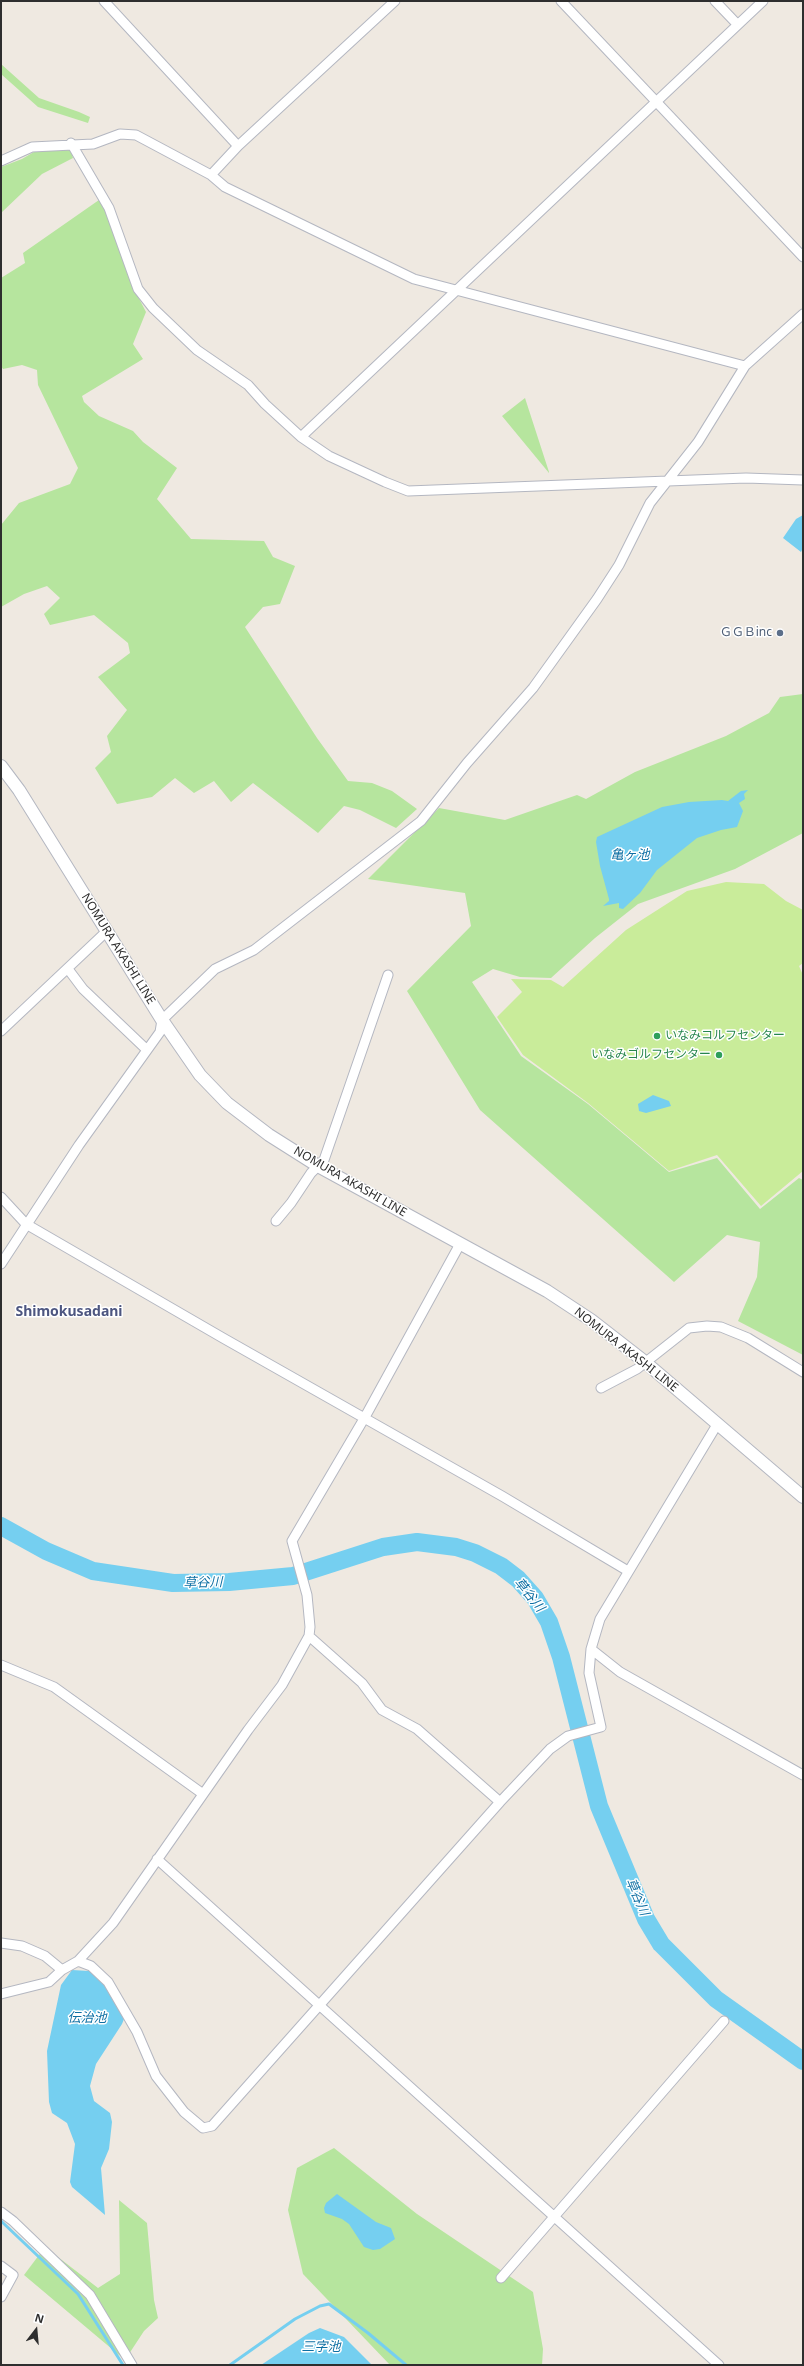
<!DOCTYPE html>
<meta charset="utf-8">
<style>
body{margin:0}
#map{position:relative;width:804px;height:2366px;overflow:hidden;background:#efe9e1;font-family:"Noto Sans",sans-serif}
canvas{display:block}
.frame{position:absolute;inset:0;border:2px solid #2e2e2e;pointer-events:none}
.north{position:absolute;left:16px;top:2310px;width:40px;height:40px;-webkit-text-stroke:3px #fff;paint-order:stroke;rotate:16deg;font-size:11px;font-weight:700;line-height:16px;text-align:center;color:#2e2e2e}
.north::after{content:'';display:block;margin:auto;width:14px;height:18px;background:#2e2e2e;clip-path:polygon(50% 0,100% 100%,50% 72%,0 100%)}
</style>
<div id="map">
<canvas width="804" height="2366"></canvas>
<div class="frame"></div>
<div class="north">N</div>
</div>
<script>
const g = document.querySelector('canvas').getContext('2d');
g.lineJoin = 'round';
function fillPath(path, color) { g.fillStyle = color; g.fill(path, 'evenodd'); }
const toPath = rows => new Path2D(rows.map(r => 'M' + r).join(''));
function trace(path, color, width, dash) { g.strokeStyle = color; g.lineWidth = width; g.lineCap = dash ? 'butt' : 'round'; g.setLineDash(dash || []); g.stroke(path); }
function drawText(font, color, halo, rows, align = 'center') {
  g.font = font + ' "Noto Sans","Noto Sans JP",sans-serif'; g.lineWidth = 3; g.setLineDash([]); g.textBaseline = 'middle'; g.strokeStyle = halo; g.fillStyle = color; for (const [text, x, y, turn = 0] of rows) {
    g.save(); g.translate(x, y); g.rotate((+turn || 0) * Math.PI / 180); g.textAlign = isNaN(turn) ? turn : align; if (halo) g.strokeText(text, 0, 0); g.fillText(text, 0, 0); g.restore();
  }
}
fillPath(toPath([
 [1,64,39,98,79,112,90,117,88,123,38,107,1,74],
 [70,145,73,158,42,174,1,213,1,167,22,159,39,149],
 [99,200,106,209,131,283,146,312,133,344,143,359,82,396,84,402,99,416,133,431,143,442,177,468,157,499,191,539,264,541,273,557,295,566,280,604,263,607,245,627,317,738,348,781,372,783,392,791,417,809,396,828,360,810,344,806,318,833,253,783,231,802,214,781,194,793,175,778,152,797,117,804,95,768,111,752,107,736,127,710,98,677,130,653,128,643,94,615,50,625,44,614,60,598,47,586,24,594,1,607,1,525,19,503,70,484,78,468,38,385,37,370,22,365,3,369,1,366,1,278,25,263,23,253],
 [525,398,549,472,549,473,502,416],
 [803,694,803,833,735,869,638,904,595,938,551,978,520,977,493,969,472,982,521,1056,588,1104,669,1172,717,1158,760,1209,799,1178,803,1180,803,1355,738,1321,757,1277,760,1242,727,1235,674,1282,480,1110,407,991,471,926,465,893,368,879,439,808,505,820,577,795,586,799,635,772,726,736,769,713,780,697],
 [334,2148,417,2214,533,2292,543,2349,542,2365,390,2365,303,2274,288,2210,297,2168],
 [119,2200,147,2223,154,2300,158,2318,144,2331,125,2360,24,2275,45,2247,98,2288,120,2274]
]), '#b6e59e');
fillPath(toPath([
 [726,882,764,884,786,901,803,910,803,963,799,966,803,975,803,1171,761,1206,717,1155,669,1171,588,1103,523,1055,497,1017,522,992,511,979,551,980,563,987,626,930,687,891]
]), '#c9ec9a');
fillPath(toPath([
 [803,515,803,548,801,552,783,538,796,519],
 [748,790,744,794,745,799,739,803,743,811,737,827,721,830,697,838,657,870,640,893,623,909,619,908,619,903,603,906,609,901,609,899,600,866,596,842,597,837,662,807,689,802,722,800,728,801,741,791],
 [653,1095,669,1101,671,1106,646,1113,639,1111,638,1104],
 [72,1970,89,1971,96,1975,108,1988,124,2019,122,2024,96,2064,90,2086,94,2101,110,2113,112,2122,109,2149,101,2168,105,2215,72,2187,70,2182,75,2144,67,2123,52,2113,49,2102,47,2051,61,1985],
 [337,2194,376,2222,391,2228,395,2239,380,2249,373,2250,364,2247,349,2224,342,2219,325,2213,324,2208,326,2203],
 [320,2328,344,2337,372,2365,261,2365,309,2333]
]), '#75cff0');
trace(toPath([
 [1,2221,78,2294,123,2365],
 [230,2365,295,2319,320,2306,329,2304,368,2333,406,2365]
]), '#75cff0', 3);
trace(toPath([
 [1,1526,46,1551,93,1571,173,1583,229,1582,293,1576,383,1547,417,1542,456,1547,475,1553,501,1566,518,1579,535,1598,549,1622,561,1657,599,1806,646,1919,661,1944,716,1999,803,2061]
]), '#75cff0', 18);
const minor = toPath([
 [104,1,238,146],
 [561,1,803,257],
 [715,1,737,24],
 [71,143,109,208,138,289,153,308,197,350,248,385,265,404,301,437,329,456,385,482,408,491,746,478,803,480],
 [1,161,32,147,93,144,120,134,136,135,211,175,225,187,414,279,745,366],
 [211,175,238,146,395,1],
 [301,437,763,1],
 [68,969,83,989,147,1050],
 [1,1031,107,931],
 [1,1197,26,1224,223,1338,502,1496,628,1571],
 [276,1221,291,1203,311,1173,324,1160,388,975],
 [1,1264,79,1145,160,1032,162,1020,215,969,254,950,421,821,467,763,533,688,597,599,619,565,650,503,698,442,745,366,803,314],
 [601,1388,637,1369,689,1328,707,1326,721,1327,748,1338,803,1372],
 [718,1423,600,1619,591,1649,620,1672,803,1775],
 [309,1636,362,1683,382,1710,417,1729,500,1802],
 [1,1665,54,1687,203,1794],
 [157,1859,719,2365],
 [1,1943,22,1946,45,1956,62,1970],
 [78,1961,91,1966,108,1982,137,2032,156,2076,184,2112,203,2128,212,2126,500,1802,550,1749,568,1736,601,1727,589,1673,591,1649],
 [1,1994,49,1982,62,1970,78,1961,113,1923,248,1730,282,1685,309,1636,310,1627,307,1595,292,1541,365,1417,460,1244],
 [1,2212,13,2221,90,2295,132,2365],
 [1,2266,13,2275,1,2297],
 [501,2278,724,2021]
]);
const secondary = toPath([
 [1,766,19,790,162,1020,200,1075,227,1103,269,1135,318,1166,547,1291,591,1320,645,1362,803,1497]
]);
trace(minor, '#b4b7c1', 11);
trace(secondary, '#b4b7c1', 14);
trace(minor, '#fff', 9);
trace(secondary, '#fff', 12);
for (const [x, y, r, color] of [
 [780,633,4,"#5c6f8a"],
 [657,1036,4,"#2e9e5b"],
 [719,1055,4,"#2e9e5b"]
]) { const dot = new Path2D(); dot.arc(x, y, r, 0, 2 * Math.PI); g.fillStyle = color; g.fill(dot); trace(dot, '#fff', 1.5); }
drawText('12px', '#4e5e75', '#fff', [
 ["ＧＧＢinc",772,633]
], 'right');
drawText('12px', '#2e2e2e', '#fff', [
 ["NOMURA AKASHI LINE",118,949,58],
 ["NOMURA AKASHI LINE",350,1182,30],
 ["NOMURA AKASHI LINE",626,1350,38]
]);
drawText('12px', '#27864d', '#fff', [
 ["いなみコルフセンター",665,1036],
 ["いなみゴルフセンター",711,1055,"right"]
], 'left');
drawText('italic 13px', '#0d6fa3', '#fff', [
 ["亀ヶ池",630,855],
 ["草谷川",203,1583,-1],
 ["草谷川",529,1595,51],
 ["草谷川",637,1897,67],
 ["伝治池",87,2018],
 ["三字池",321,2347]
]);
drawText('bold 14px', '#4d5680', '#fff', [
 ["Shimokusadani",69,1312]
]);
</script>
